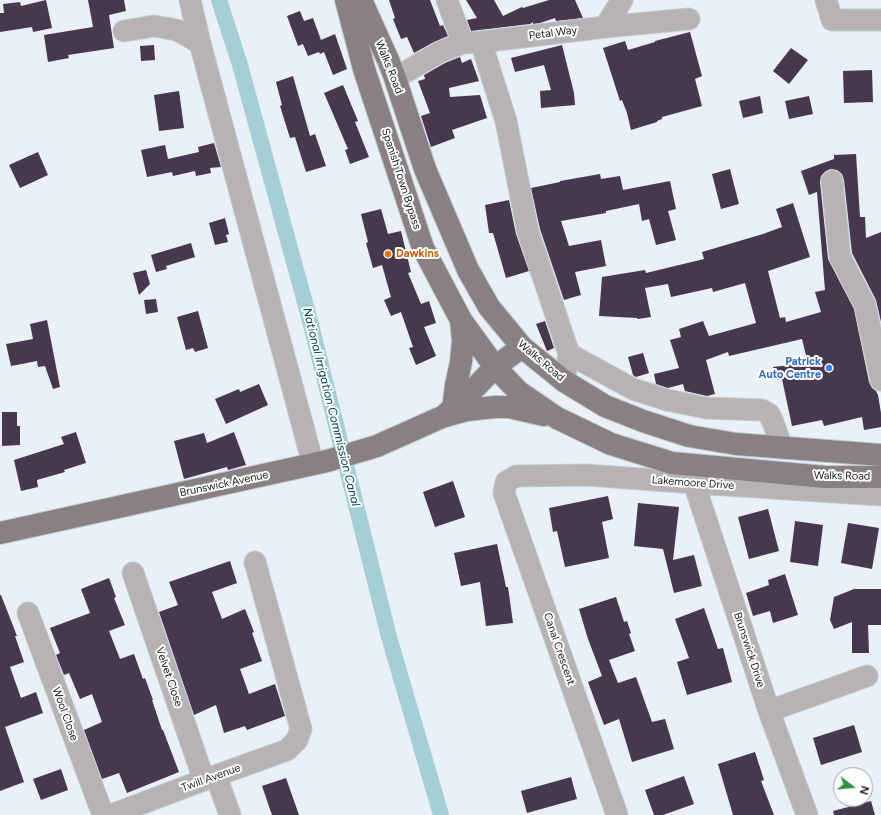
<!DOCTYPE html>
<style>
body{margin:0}
#map{position:relative;width:881px;height:815px;overflow:hidden;background:#e9f0f7;font-family:Figtree,sans-serif}
canvas{display:block}
.north{position:absolute;left:833px;top:767px;width:40px;height:40px;box-sizing:border-box;background:#fbfdfe;border:1px solid #a2a4a6;border-radius:50%;rotate:106deg;font-size:11px;font-weight:700;line-height:16px;text-align:center;color:#1c1f21}
.north::after{content:'';display:block;margin:auto;width:14px;height:18px;background:#318f42;clip-path:polygon(50% 0,100% 100%,50% 72%,0 100%)}
</style>
<div id="map">
<canvas width="881" height="815"></canvas>
<div class="north">N</div>
</div>
<script>
const g = document.querySelector('canvas').getContext('2d');
g.lineJoin = 'round';
const toPath = rows => new Path2D(rows.map(r => 'M' + r).join(''));
function trace(path, color, width, dash) { g.strokeStyle = color; g.lineWidth = width; g.lineCap = dash ? 'butt' : 'round'; g.setLineDash(dash || []); g.stroke(path); }
function fillPath(path, color) { g.fillStyle = color; g.fill(path, 'evenodd'); }
function drawText(font, color, halo, rows, align = 'center') {
  g.font = font + ' Figtree,sans-serif'; g.lineWidth = 4; g.setLineDash([]); g.textBaseline = 'middle'; g.strokeStyle = halo; g.fillStyle = color; for (const [text, x, y, turn = 0] of rows) {
    g.save(); g.translate(x, y); g.rotate((+turn || 0) * Math.PI / 180); g.textAlign = isNaN(turn) ? turn : align; if (halo) g.strokeText(text, 0, 0); g.fillText(text, 0, 0); g.restore();
  }
}
trace(toPath([
 [219,0,240,65,310,321,389,637,441,815]
]), '#a5ced7', 16);
fillPath(toPath([
 [46,0,52,28,33,32,32,27,0,32,0,13,4,13,3,4,20,2,21,6],
 [88,0,124,0,126,11,109,15,114,48,68,55,69,58,48,62,44,35,93,27],
 [389,0,430,0,440,26,443,25,448,36,434,42,414,53,407,37,401,39,393,19,395,18],
 [466,0,494,0,503,16,522,7,523,8,549,0,575,0,583,18,556,21,555,18,540,23,533,24,533,22,530,24,471,31,467,20,477,18],
 [300,11,304,21,313,18,321,40,335,34,347,69,333,75,324,52,320,54,319,52,308,56,303,44,298,46,287,16],
 [690,32,702,76,695,79,702,106,662,117,662,119,657,121,657,122,631,130,627,113,622,100,620,101,603,48,625,41,628,50,655,42,655,41],
 [154,45,155,60,141,61,140,46],
 [562,45,574,93,575,105,541,108,540,91,551,90,544,65,515,72,511,58],
 [791,48,808,60,789,84,773,71],
 [460,57,462,63,471,59,479,81,449,88,450,97,480,95,487,118,452,130,455,138,431,147,421,116,430,113,418,81,425,79,424,75,445,63],
 [872,70,873,102,844,103,843,71],
 [293,76,310,136,315,134,326,166,306,172,295,137,290,138,280,106,282,105,276,82],
 [343,85,358,121,355,122,369,157,350,164,345,150,348,149,324,93],
 [179,91,184,128,159,131,154,95],
 [760,96,763,113,743,118,739,101],
 [809,96,813,114,789,119,785,101],
 [214,143,221,167,210,168,211,173,196,176,195,171,173,176,172,172,147,177,141,150,165,145,168,159,199,152,198,147],
 [38,152,48,175,20,188,9,165],
 [856,154,860,217,865,217,866,238,881,232,881,322,876,300,852,253,844,180,842,174,837,170,830,169,825,172,821,176,820,182,828,259,854,309,869,382,872,388,876,391,878,395,881,413,881,427,864,430,862,417,824,426,822,420,792,426,782,379,774,380,773,367,808,363,802,339,729,356,728,352,706,360,715,394,707,396,685,391,683,384,668,388,656,384,654,374,679,368,670,340,681,337,679,329,703,321,709,336,756,323,745,283,713,292,712,288,671,297,668,284,645,288,651,317,638,319,637,318,599,316,602,277,645,270,646,273,704,259,702,252,763,234,782,227,776,209,793,203,810,257,768,271,780,318,785,317,786,322,821,312,815,292,825,290,817,192,809,195,801,171,834,159,834,155],
 [730,169,739,204,721,209,712,174],
 [600,174,601,179,620,176,623,190,670,181,676,209,668,211,676,240,656,245,649,219,642,221,639,204,606,211,606,213,561,221,569,246,601,240,606,266,575,272,581,295,564,300,540,229,531,188,560,182,560,181],
 [509,200,516,234,529,271,506,278,493,233,489,233,485,205],
 [381,209,388,234,401,231,411,272,408,273,421,304,429,301,436,323,424,327,436,356,416,365,409,348,413,347,401,312,391,316,384,300,391,297,382,265,373,268,366,243,368,242,361,214],
 [225,218,229,234,226,235,228,242,215,245,209,223],
 [191,243,195,257,166,266,167,269,156,272,151,255],
 [146,270,150,284,139,295,133,273],
 [156,299,158,312,146,314,144,300],
 [198,311,208,348,195,352,193,348,186,350,177,317],
 [47,320,60,387,53,389,45,366,38,367,37,361,11,366,6,344,33,339,30,324],
 [545,321,554,348,547,351,536,324],
 [643,353,649,373,636,377,633,375,628,357],
 [259,384,268,405,226,424,215,399,239,389,240,392],
 [2,412,17,412,17,426,20,426,20,445,2,446],
 [76,432,86,463,64,470,65,472,37,480,38,487,21,491,14,460,64,444,61,437],
 [234,432,246,465,228,470,227,467,184,479,174,441,204,433,207,443],
 [453,481,465,517,435,527,423,492],
 [608,496,613,519,602,522,609,558,565,567,557,531,553,532,549,508],
 [638,503,679,507,673,560,694,555,702,586,674,593,663,549,634,546],
 [768,509,779,551,749,559,738,517],
 [795,521,823,525,818,566,790,562],
 [848,523,879,528,872,569,841,563],
 [497,544,506,587,508,587,513,623,486,626,480,582,461,586,454,553],
 [230,561,237,583,212,592,222,619,245,609,254,632,252,633,262,661,240,669,249,694,275,684,285,716,247,730,245,726,224,733,216,705,194,715,159,612,178,605,169,582],
 [785,574,798,615,773,623,770,611,753,616,746,593,769,585,768,580],
 [109,578,116,597,114,598,125,625,109,631,120,659,134,654,143,679,145,678,153,700,152,700,162,730,163,730,179,772,127,793,119,773,102,779,84,730,102,722,92,694,80,699,69,673,64,675,56,655,60,653,50,628,90,613,81,589],
 [854,589,881,589,881,625,868,625,869,653,852,653,852,622,834,629,830,620,834,597],
 [0,595,1,595,17,636,15,636,24,662,10,667,21,698,36,692,43,713,5,727,24,782,0,791],
 [616,597,624,622,627,621,631,633,629,634,635,651,609,660,618,683,636,677,652,722,665,719,674,749,632,762,619,719,604,725,588,682,602,676,588,639,579,609],
 [704,608,718,649,723,648,732,682,687,695,677,662,689,658,675,619],
 [854,725,862,752,821,765,813,738],
 [755,752,764,780,761,781,774,815,733,815,718,764],
 [61,769,68,790,41,800,33,779],
 [684,776,694,804,663,815,654,815,645,790],
 [571,777,577,799,527,813,521,791],
 [286,778,299,815,272,815,262,786],
 [871,801,875,815,834,815,833,811]
]), '#47374f');
const minor = toPath([
 [190,0,200,43,313,464],
 [447,0,463,43],
 [826,0,832,20,881,20],
 [605,27,622,0],
 [124,31,154,26,177,30,200,43],
 [481,42,506,121,528,232,569,354,564,381],
 [395,78,440,52,463,43,481,42,605,27,689,19],
 [832,181,840,257,865,305,881,380],
 [569,354,633,389,667,400,706,408,762,410,769,414,773,422,782,448],
 [694,483,769,711,807,815],
 [133,573,204,780],
 [28,613,103,815],
 [769,711,867,676],
 [216,776,230,815],
 [111,815,204,780,287,750,297,740,301,729,255,562],
 [617,815,504,493,506,482,516,476,587,475,694,483,881,495]
]);
const major = toPath([
 [346,0,364,69,423,248,461,320,495,367,519,392,557,418,611,444,672,463,825,477,881,477],
 [361,0,389,62,395,78,425,169,468,270,489,307,522,347,564,381,605,406,643,421,689,436,736,444,881,455],
 [453,409,456,385,461,362,463,341,461,320],
 [446,414,470,393,495,367,522,347],
 [0,533,327,461,377,446,442,417,467,410,495,407,509,407,544,415]
]);
trace(minor, '#c4cad0', 23);
trace(major, '#c4cad0', 24);
trace(minor, '#b7b3b4', 21);
trace(major, '#888082', 22);
for (const [x, y, r, color] of [
 [388,254,4,"#e8710a"],
 [829,368,4,"#3f7fe0"]
]) { const dot = new Path2D(); dot.arc(x, y, r, 0, 2 * Math.PI); g.fillStyle = color; g.fill(dot); trace(dot, '#fbfdfe', 1.5); }
drawText('11px', '#1c1f21', '#fbfdfe', [
 ["Petal Way",553,33,-7],
 ["Walks Road",389,67,68],
 ["Spanish Town Bypass",401,179,72],
 ["Walks Road",541,361,40],
 ["Walks Road",842,476,1],
 ["Lakemoore Drive",693,483,4],
 ["Brunswick Avenue",224,484,-12],
 ["Canal Crescent",559,649,71],
 ["Brunswick Drive",749,650,72],
 ["Velvet Close",169,677,71],
 ["Wool Close",65,714,70],
 ["Twill Avenue",211,778,-20]
]);
drawText('bold 11px', '#c56008', '#fbfdfe', [
 ["Dawkins",396,254]
], 'left');
drawText('bold 11px', '#366cbe', '#fbfdfe', [
 ["Patrick",821,362],
 ["Auto Centre",821,375]
], 'right');
drawText('italic 12px', '#00404a', '#fbfdfe', [
 ["National Irrigation Commission Canal",331,407,76]
]);
</script>
